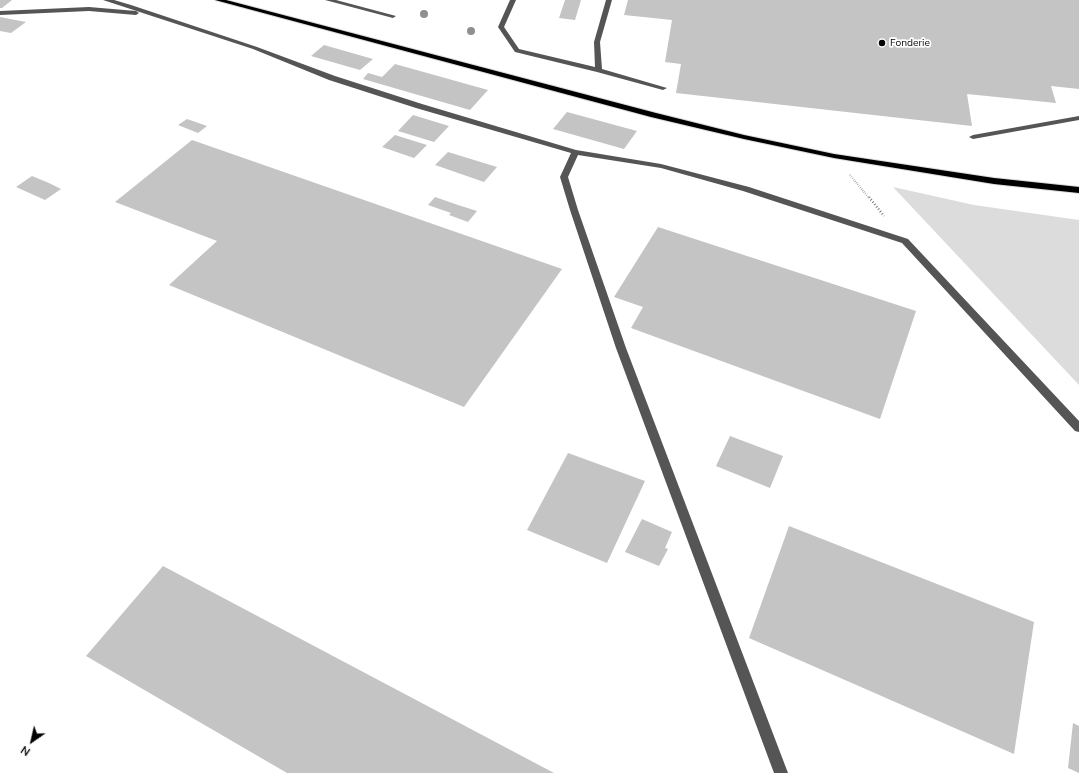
<!DOCTYPE html>
<style>
body{margin:0}
#map{position:relative;width:1079px;height:773px;overflow:hidden;background:#fff;font-family:Mulish,sans-serif}
canvas{display:block}
.north{position:absolute;left:12px;top:721px;width:40px;height:40px;-webkit-text-stroke:3px #fff;paint-order:stroke;rotate:214deg;font-size:11px;font-weight:700;line-height:16px;text-align:center;color:#000}
.north::after{content:'';display:block;margin:auto;width:14px;height:18px;background:#000;clip-path:polygon(50% 0,100% 100%,50% 72%,0 100%)}
</style>
<div id="map">
<canvas width="1079" height="773"></canvas>
<div class="north">N</div>
</div>
<script>
const g = document.querySelector('canvas').getContext('2d');
g.lineJoin = 'round';
function fillPath(path, color) { g.fillStyle = color; g.fill(path, 'evenodd'); }
const toPath = rows => new Path2D(rows.map(r => 'M' + r).join(''));
function trace(path, color, width, dash) { g.strokeStyle = color; g.lineWidth = width; g.lineCap = dash ? 'butt' : 'round'; g.setLineDash(dash || []); g.stroke(path); }
function drawText(font, color, halo, rows, align = 'center') {
  g.font = font + ' Mulish,sans-serif'; g.lineWidth = 3.5; g.setLineDash([]); g.textBaseline = 'middle'; g.strokeStyle = halo; g.fillStyle = color; for (const [text, x, y, turn = 0] of rows) {
    g.save(); g.translate(x, y); g.rotate((+turn || 0) * Math.PI / 180); g.textAlign = isNaN(turn) ? turn : align; if (halo) g.strokeText(text, 0, 0); g.fillText(text, 0, 0); g.restore();
  }
}
fillPath(toPath([
 [893,187,974,205,1079,220,1079,385]
]), '#dcdcdc');
fillPath(toPath([
 [0,0,12,0,2,8,0,8],
 [565,0,581,0,575,20,559,18],
 [628,0,1079,0,1079,89,1051,86,1056,103,967,94,972,126,676,93,681,64,665,62,672,20,624,15],
 [0,17,26,22,11,33,0,31],
 [324,45,373,59,360,70,311,56],
 [395,64,488,90,470,110,363,79,368,73,382,77],
 [567,112,637,131,624,149,553,129],
 [413,115,449,126,434,142,398,131],
 [187,119,207,126,198,133,178,125],
 [395,135,427,145,414,158,382,147],
 [192,140,562,269,464,407,169,285,217,241,115,202],
 [448,152,497,167,484,182,435,165],
 [32,176,49,183,61,189,45,200,16,187],
 [435,197,458,205,477,211,468,222,449,215,451,213,428,205],
 [658,227,916,311,880,419,631,328,643,307,614,297],
 [730,436,783,456,770,488,716,466],
 [568,453,645,481,607,563,527,530],
 [642,519,672,532,665,548,668,549,659,566,625,552],
 [789,526,1034,622,1014,754,749,638],
 [163,566,554,773,287,773,86,656],
 [1073,723,1079,726,1079,773,1068,768]
]), '#c4c4c4');
const major = toPath([
 [215,0,226,0,656,113,744,135,834,154,994,178,1079,187,1079,193,994,184,834,158,744,139,651,117,215,0]
]);
trace(major, '#dbdbdb', 2);
trace(toPath([
 [850,175,869,198]
]), '#777', 2, [0.5, 1.5]);
trace(toPath([
 [869,197,884,216]
]), '#777', 2.5, [1, 2]);
fillPath(toPath([
 [103,0,114,0,131,5,257,47,335,76,422,104,576,150,661,164,749,187,908,239,1079,421,1079,432,1075,431,902,243,743,191,661,168,578,155,568,177,578,210,626,348,788,773,774,773,616,348,570,210,560,177,571,153,416,108,329,80,253,49,103,0],
 [325,0,336,0,396,16,393,18,325,0],
 [510,0,516,0,504,27,519,49,595,67,594,42,606,0,612,0,600,42,602,69,667,88,663,90,597,72,515,52,498,27,510,0],
 [89,7,136,11,139,13,136,15,89,11,0,15,0,11,89,7],
 [1079,116,1079,120,973,139,969,137,973,135,1079,116]
]), '#555');
fillPath(major, '#000');
g.fillStyle = '#8f8f8f';
for (const [x, y] of [
 [424,14],
 [471,31]
]) { g.beginPath(); g.arc(x, y, 4, 0, 2 * Math.PI); g.fill(); }
for (const [x, y, r, color] of [
 [882,43,4,"#000"]
]) { const dot = new Path2D(); dot.arc(x, y, r, 0, 2 * Math.PI); g.fillStyle = color; g.fill(dot); trace(dot, '#fff', 1.5); }
drawText('10px', '#000', '#fff', [
 ["Fonderie",890,43]
], 'left');
</script>
